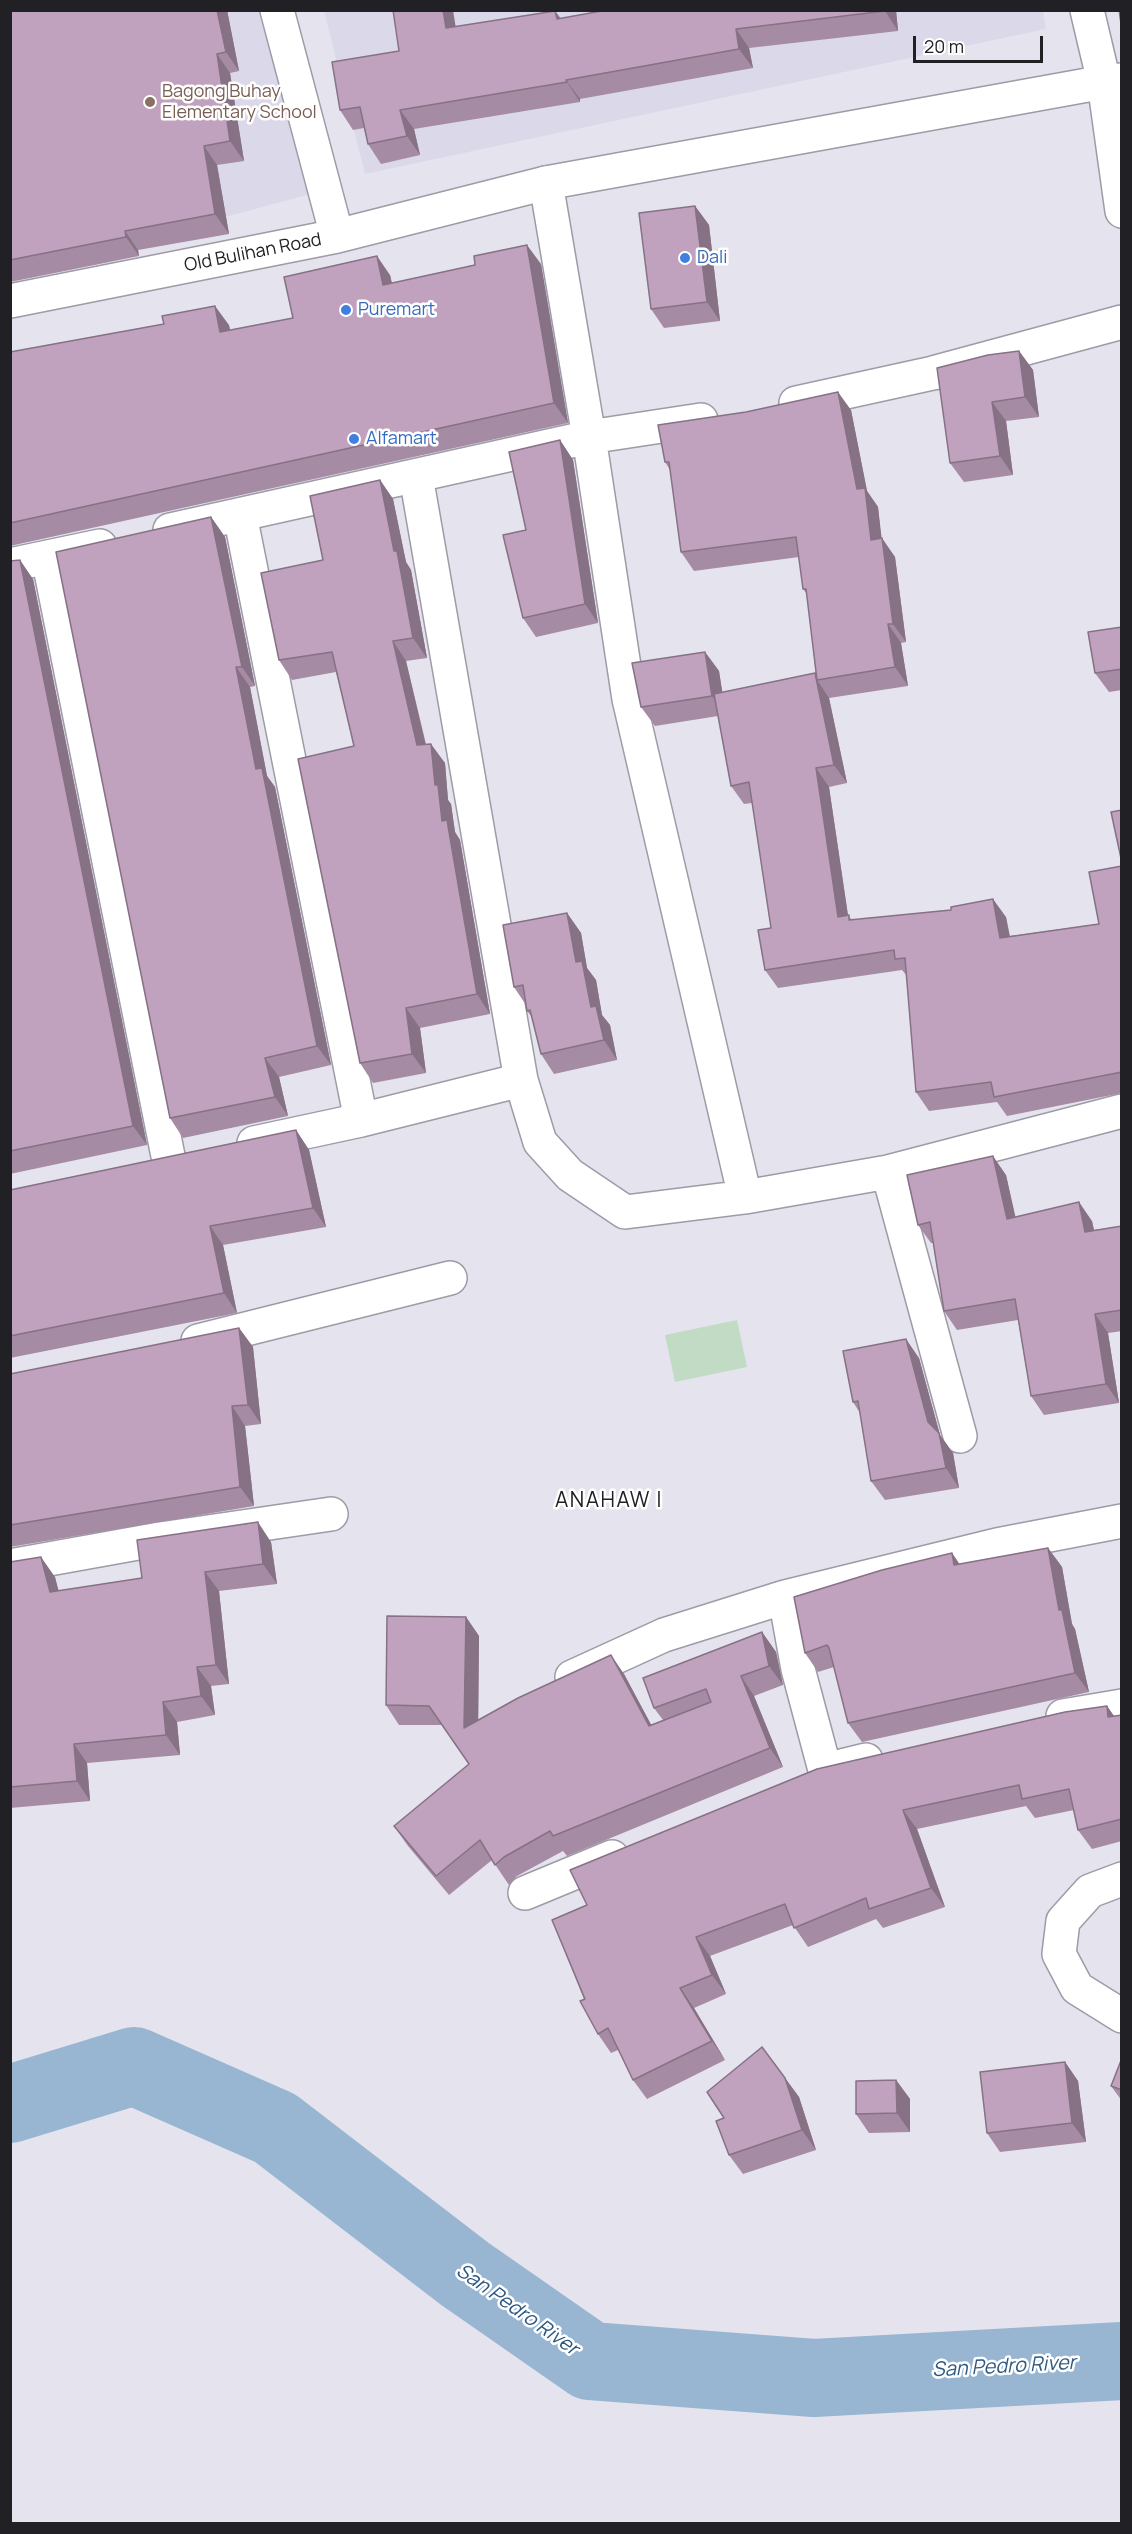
<!DOCTYPE html>
<style>
body{margin:0}
#map{position:relative;width:1132px;height:2534px;overflow:hidden;background:#e5e4ee;font-family:Manrope,sans-serif}
canvas{display:block}
.frame{position:absolute;inset:0;border:12px solid #212024;pointer-events:none}
.scale{position:absolute;left:913px;top:36px;width:130px;height:27px;box-sizing:border-box;border:3px solid #212024;border-top:0;padding-left:8px;font-size:18px;line-height:21px;white-space:nowrap;color:#212024;-webkit-text-stroke:4px #fff;paint-order:stroke}
</style>
<div id="map">
<canvas width="1132" height="2534"></canvas>
<div class="frame"></div>
<div class="scale">20 m</div>
</div>
<script>
const g = document.querySelector('canvas').getContext('2d');
g.lineJoin = 'round';
function fillPath(path, color) { g.fillStyle = color; g.fill(path, 'evenodd'); }
const toPath = rows => new Path2D(rows.map(r => 'M' + r).join(''));
function trace(path, color, width, dash) { g.strokeStyle = color; g.lineWidth = width; g.lineCap = dash ? 'butt' : 'round'; g.setLineDash(dash || []); g.stroke(path); }
function drawText(font, color, halo, rows, align = 'center') {
  g.font = font + ' Manrope,sans-serif'; g.lineWidth = 5; g.setLineDash([]); g.textBaseline = 'middle'; g.strokeStyle = halo; g.fillStyle = color; for (const [text, x, y, turn = 0] of rows) {
    g.save(); g.translate(x, y); g.rotate((+turn || 0) * Math.PI / 180); g.textAlign = isNaN(turn) ? turn : align; if (halo) g.strokeText(text, 0, 0); g.fillText(text, 0, 0); g.restore();
  }
}
fillPath(toPath([
 [1043,10,1046,29,365,174,324,11],
 [10,11,264,11,314,193,20,273,10,220]
]), '#dbd8ea');
fillPath(toPath([
 [737,1320,747,1367,675,1382,665,1335]
]), '#c1dbc5');
trace(toPath([
 [10,2104,134,2066,275,2128,465,2274,590,2361,814,2378,1122,2361]
]), '#98b6d2', 78);
const minor = toPath([
 [1087,10,1104,82,1122,80],
 [546,183,589,437,629,699,745,1197],
 [796,403,933,373,1122,322],
 [416,476,521,1080,540,1142,570,1175,625,1212,745,1197,888,1172,1122,1111],
 [240,515,361,1120],
 [170,530,589,437,701,420],
 [48,557,169,1161],
 [10,565,100,546],
 [254,1143,361,1120,521,1080],
 [888,1172,960,1436],
 [198,1341,450,1278],
 [10,1566,160,1539,331,1514],
 [785,1597,798,1669,825,1770,866,1760],
 [572,1677,664,1635,785,1597,997,1545,1122,1521],
 [1063,1716,1122,1706],
 [525,1893,612,1857]
]);
const tertiary = toPath([
 [277,10,337,236],
 [10,301,337,236,546,183,1104,82,1122,211],
 [1122,1879,1090,1891,1063,1921,1059,1954,1077,1988,1122,2016]
]);
trace(minor, '#9d9ba5', 36);
trace(tertiary, '#9d9ba5', 36);
trace(minor, '#fff', 33);
trace(tertiary, '#fff', 33);
fillPath(toPath([
 [10,10,227,10,239,71,230,73,244,161,217,165,229,234,138,250,139,256,10,282],
 [896,10,898,31,749,48,753,68,580,99,580,102,414,129,420,155,381,164,368,144,364,128,353,130,340,110,399,51,456,27,555,11,561,19],
 [695,206,709,225,720,321,664,328,651,309],
 [541,264,568,423,10,546,10,349,12,352,229,325,230,330,293,318,390,275,392,283],
 [1019,351,1033,370,1039,417,1006,421,1013,475,964,482,950,463],
 [851,410,867,491,878,507,881,538,895,557,906,642,901,643,908,686,829,698,847,783,829,787,848,915,852,920,1006,917,1010,936,1099,924,1122,866,1122,1093,1007,1116,997,1102,929,1111,916,1092,907,976,902,970,778,988,765,970,771,928,752,803,744,804,731,786,718,716,655,726,641,707,705,652,719,671,722,692,816,675,807,594,803,589,799,557,694,571,681,552,670,470,665,462],
 [560,440,573,460,598,623,536,637,523,618],
 [380,480,393,499,406,562,411,570,427,658,406,661,426,744,445,763,448,800,451,804,455,832,460,840,490,1014,420,1028,426,1073,373,1083,360,1063,354,746,336,672,292,680,279,660,323,560],
 [211,517,225,537,255,686,250,687,267,776,275,787,331,1065,279,1077,288,1116,183,1138,170,1118],
 [10,561,33,579,147,1145,10,1174],
 [1122,627,1122,690,1109,692,1095,673],
 [567,913,581,933,587,968,596,980,602,1015,610,1025,617,1060,554,1074,541,1054,532,1017,527,1011,526,1005,514,987],
 [296,1130,309,1150,326,1227,223,1245,237,1313,10,1358,10,1190],
 [1006,1175,1015,1217,1092,1221,1094,1230,1122,1226,1122,1331,1108,1333,1119,1403,1044,1415,1031,1396,1018,1320,957,1330,944,1311,933,1243,931,1243,918,1225],
 [239,1328,253,1347,261,1424,245,1426,254,1506,10,1547,10,1374],
 [919,1358,940,1435,953,1453,959,1488,885,1500,871,1481,860,1413,853,1402],
 [271,1542,277,1584,219,1591,229,1684,211,1686,215,1715,177,1722,180,1755,87,1763,90,1801,10,1808,10,1562,55,1577,58,1591,142,1578],
 [1048,1548,1062,1567,1072,1624,1075,1629,1089,1692,862,1742,848,1723,834,1667,818,1672,805,1653,952,1553,959,1564],
 [466,1617,479,1636,478,1720,624,1674,651,1725,663,1720,654,1708,762,1632,776,1652,783,1685,754,1696,783,1767,567,1856,563,1851,517,1876,509,1885,492,1860,449,1895,408,1846,394,1826,469,1764,442,1725,399,1725,386,1705],
 [1107,1706,1114,1716,1122,1715,1122,1841,1092,1849,1078,1830,1074,1810,1035,1818,1026,1806,917,1829,945,1907,883,1928,876,1919,808,1947,793,1925,710,1956,726,1994,694,2008,725,2060,647,2099,633,2080,618,2050,611,2053,598,2034,552,1920],
 [1122,2058,1122,2101,1111,2086],
 [1065,2062,1078,2081,1086,2142,1000,2152,987,2133],
 [785,2078,799,2097,816,2150,743,2174,729,2155,724,2118],
 [896,2080,910,2099,910,2132,869,2133,856,2114]
]), '#a58ba3');
fillPath(toPath([
 [217,10,227,10,239,71,226,52],
 [443,10,453,10,459,48,446,28],
 [885,10,896,10,898,31,885,11],
 [555,11,569,30,557,19],
 [736,29,749,48,753,68,739,49],
 [217,54,230,73,244,161,230,141],
 [566,80,580,99,580,102,567,82],
 [400,110,414,129,420,155,407,136],
 [204,146,217,165,229,234,215,214],
 [695,206,709,225,720,321,707,302],
 [125,231,138,250,139,256,126,237],
 [527,245,541,264,568,423,554,403],
 [377,256,390,275,396,304,383,285],
 [215,306,229,325,234,352,220,332],
 [1019,351,1033,370,1039,417,1025,397],
 [838,392,851,410,867,491,878,507,884,558,871,540,857,489],
 [992,402,1006,421,1013,475,1000,456],
 [560,440,573,460,598,623,585,604],
 [380,480,393,499,406,562,411,570,427,658,413,638,394,551],
 [211,517,225,537,255,686,242,667],
 [882,538,895,557,906,642,893,624],
 [20,560,33,579,147,1145,133,1126],
 [888,624,901,643,908,686,895,667],
 [393,641,406,661,430,764,417,745],
 [705,652,719,671,726,715,712,696],
 [236,667,250,687,267,776,275,787,331,1065,317,1046,256,769],
 [817,680,829,698,847,783,834,765],
 [431,744,445,763,448,800,451,804,455,832,460,840,490,1014,477,994,435,785],
 [816,768,829,787,851,936,838,917],
 [993,899,1006,917,1013,956,1000,938],
 [567,913,581,933,587,968,596,980,602,1015,610,1025,617,1060,604,1040,591,1007,576,962],
 [406,1008,420,1028,426,1073,412,1054],
 [265,1058,279,1077,288,1116,275,1097],
 [296,1130,309,1150,326,1227,313,1208],
 [993,1156,1006,1175,1020,1237,1007,1219],
 [1079,1202,1092,1221,1098,1250,1085,1232],
 [210,1226,223,1245,237,1313,224,1293],
 [1095,1314,1108,1333,1119,1403,1106,1384],
 [239,1328,253,1347,261,1424,248,1405],
 [906,1339,919,1358,940,1435,953,1453,959,1488,946,1468,928,1422],
 [232,1406,245,1426,254,1506,240,1487],
 [258,1522,271,1542,277,1584,263,1564],
 [1048,1548,1062,1567,1072,1624,1075,1629,1089,1692,1075,1673,1059,1610],
 [952,1553,965,1572,954,1565],
 [41,1557,55,1577,64,1611,50,1592],
 [205,1572,219,1591,229,1684,216,1665],
 [466,1617,479,1636,478,1748,464,1728],
 [762,1632,776,1652,783,1685,769,1666],
 [611,1655,624,1674,662,1745,649,1726],
 [197,1667,211,1686,215,1715,201,1696],
 [741,1676,754,1696,783,1767,770,1748],
 [163,1702,177,1722,180,1755,166,1735],
 [1107,1706,1120,1725,1108,1717],
 [74,1744,87,1763,90,1801,77,1781],
 [903,1810,917,1829,945,1907,931,1888],
 [696,1937,710,1956,726,1994,712,1975],
 [680,1988,694,2008,725,2060,712,2041],
 [1065,2062,1078,2081,1086,2142,1072,2123],
 [785,2078,799,2097,816,2150,802,2130],
 [896,2080,910,2099,910,2132,897,2113]
]), '#867185');
const building = toPath([
 [10,10,217,10,226,52,217,54,230,141,204,146,215,214,125,231,126,237,10,260,10,10],
 [393,10,443,10,446,28,555,11,557,19,607,10,885,10,885,11,736,29,739,49,566,80,567,82,400,110,407,136,368,144,360,107,340,110,332,62,399,51,393,10],
 [1119,10,1122,10,1122,31,1119,10],
 [695,206,707,302,651,309,639,213,695,206],
 [527,245,554,403,10,523,10,352,164,324,162,316,215,306,220,332,293,318,284,277,377,256,383,285,475,265,474,256,527,245],
 [1019,351,1025,397,992,402,1000,456,950,463,937,368,988,355,1019,351],
 [838,392,857,489,865,488,871,540,882,538,893,624,888,624,895,667,817,680,806,589,803,589,796,537,681,552,669,462,665,462,658,425,746,412,838,392],
 [560,440,585,604,523,618,503,535,526,530,509,452,560,440],
 [380,480,394,551,397,551,413,638,393,641,417,745,431,744,435,785,438,785,442,821,447,820,477,994,406,1008,412,1054,360,1063,298,759,354,746,332,652,279,660,261,573,323,560,310,496,380,480],
 [211,517,242,667,236,667,256,769,262,768,317,1046,265,1058,275,1097,170,1118,56,552,211,517],
 [20,560,133,1126,10,1151,10,561,20,560],
 [1122,627,1122,669,1095,673,1088,632,1122,627],
 [705,652,712,696,641,707,632,663,705,652],
 [815,673,834,765,816,768,838,917,849,915,849,920,951,910,951,907,993,899,1000,938,1099,924,1089,872,1122,866,1122,1072,994,1097,991,1082,916,1092,905,958,895,959,894,950,765,970,758,930,771,928,749,782,731,786,714,694,815,673],
 [1122,810,1122,863,1111,812,1122,810],
 [567,913,576,962,582,961,591,1007,596,1006,604,1040,541,1054,530,1010,527,1011,523,985,514,987,503,925,567,913],
 [296,1130,313,1208,210,1226,224,1293,10,1336,10,1190,296,1130],
 [993,1156,1007,1219,1079,1202,1085,1232,1122,1226,1122,1310,1095,1314,1106,1384,1031,1396,1015,1299,944,1311,930,1222,918,1225,907,1175,993,1156],
 [239,1328,248,1405,232,1406,240,1487,10,1525,10,1374,239,1328],
 [906,1339,928,1422,939,1433,946,1468,871,1481,858,1401,853,1402,843,1351,906,1339],
 [258,1522,263,1564,205,1572,216,1665,197,1667,201,1696,163,1702,166,1735,74,1744,77,1781,10,1787,10,1562,41,1557,50,1592,142,1578,137,1540,258,1522],
 [1048,1548,1059,1610,1062,1610,1075,1673,848,1723,829,1648,827,1645,805,1653,794,1597,882,1570,952,1553,954,1565,1048,1548],
 [387,1616,466,1617,464,1728,518,1698,611,1655,649,1726,711,1702,706,1689,654,1708,643,1678,762,1632,769,1666,741,1676,770,1748,553,1836,550,1831,504,1857,495,1865,480,1840,436,1876,394,1826,469,1764,429,1706,386,1705,387,1616],
 [1107,1706,1108,1717,1122,1715,1122,1819,1078,1830,1069,1789,1022,1799,1019,1785,903,1810,931,1888,869,1909,866,1898,794,1928,785,1904,696,1937,712,1975,680,1988,712,2041,633,2080,608,2028,598,2034,580,2001,585,1999,552,1920,587,1905,570,1870,817,1769,1065,1712,1107,1706],
 [762,2047,785,2078,802,2130,729,2155,716,2121,724,2118,707,2092,762,2047],
 [1122,2058,1122,2090,1111,2086,1122,2058],
 [1065,2062,1072,2123,987,2133,980,2072,1065,2062],
 [896,2080,897,2113,856,2114,856,2081,896,2080]
]);
fillPath(building, '#c0a2be');
trace(building, '#867185', 1.5);
for (const [x, y, r, color] of [
 [150,102,6,"#8d6e63"],
 [685,258,6,"#3f7fe0"],
 [346,310,6,"#3f7fe0"],
 [354,439,6,"#3f7fe0"]
]) { const dot = new Path2D(); dot.arc(x, y, r, 0, 2 * Math.PI); g.fillStyle = color; g.fill(dot); trace(dot, '#fff', 2); }
drawText('18px', '#785e54', '#fff', [
 ["Bagong Buhay",162,92],
 ["Elementary School",162,113]
], 'left');
drawText('18px', '#212024', '#fff', [
 ["Old Bulihan Road",253,253,-11]
]);
drawText('18px', '#366cbe', '#fff', [
 ["Dali",697,258],
 ["Puremart",358,310],
 ["Alfamart",366,439]
], 'left');
drawText('italic 20px', '#2d5981', '#fff', [
 ["San Pedro River",517,2310,35],
 ["San Pedro River",1004,2367,-3]
]);
g.letterSpacing = '1.5px';
drawText('21px', '#212024', '#fff', [
 ["ANAHAW I",609,1501]
]);
g.letterSpacing = '0px';
</script>
